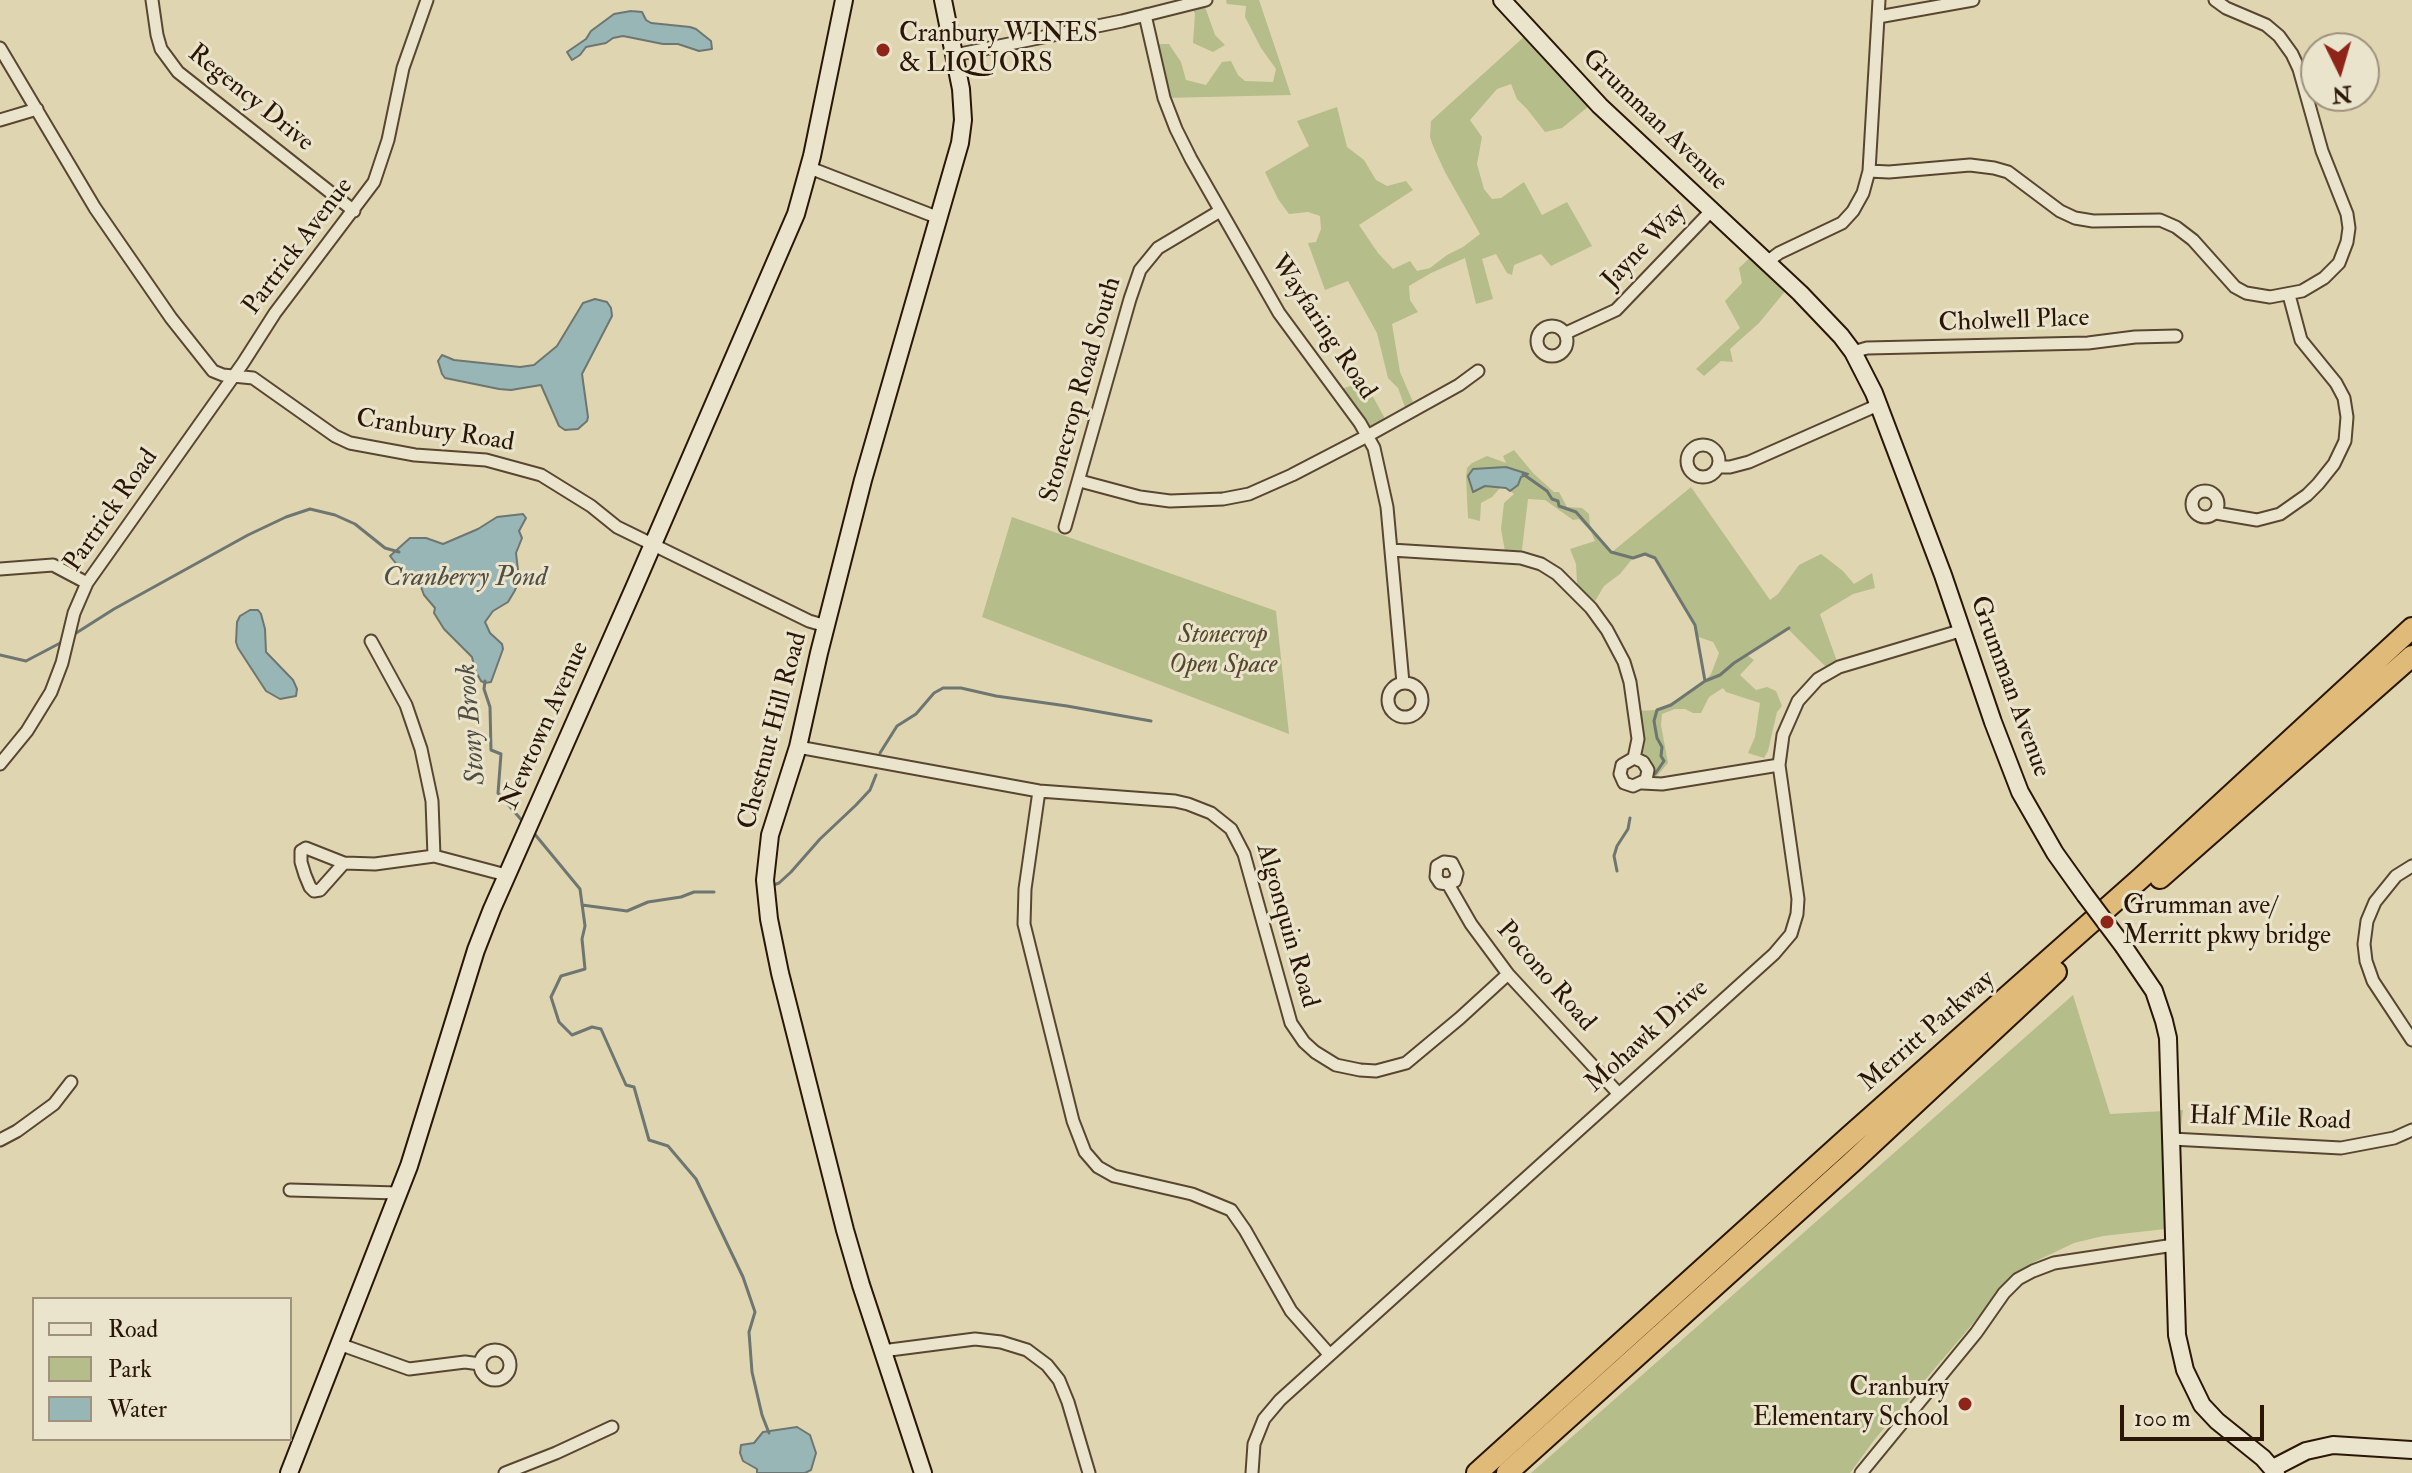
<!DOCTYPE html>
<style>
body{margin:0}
#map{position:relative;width:2412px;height:1473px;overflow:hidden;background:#e0d5b1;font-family:"IM FELL Double Pica",serif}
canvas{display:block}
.legend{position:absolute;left:32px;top:1297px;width:260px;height:144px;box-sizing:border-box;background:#ebe4cc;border:2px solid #9e927d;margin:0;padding:10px 14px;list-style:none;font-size:24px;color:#2a1606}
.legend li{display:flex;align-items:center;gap:16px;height:40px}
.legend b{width:40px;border:2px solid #9e927d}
.north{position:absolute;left:2300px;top:32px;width:80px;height:80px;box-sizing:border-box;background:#ebe4cc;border:2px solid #9e927d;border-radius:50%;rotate:175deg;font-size:22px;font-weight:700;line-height:32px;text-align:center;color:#2a1606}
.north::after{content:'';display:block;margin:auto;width:28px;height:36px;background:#8f2418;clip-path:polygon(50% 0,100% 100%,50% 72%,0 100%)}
.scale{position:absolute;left:2120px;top:1405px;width:144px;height:36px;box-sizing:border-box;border:4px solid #2a1606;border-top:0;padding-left:10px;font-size:24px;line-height:28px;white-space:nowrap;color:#2a1606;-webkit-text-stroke:6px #ebe4cc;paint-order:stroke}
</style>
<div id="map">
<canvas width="2412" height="1473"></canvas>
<ul class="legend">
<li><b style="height:10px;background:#ebe4cc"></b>Road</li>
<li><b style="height:22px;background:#b5bd8a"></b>Park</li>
<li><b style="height:22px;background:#99b6b6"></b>Water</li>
</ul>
<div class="north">N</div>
<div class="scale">100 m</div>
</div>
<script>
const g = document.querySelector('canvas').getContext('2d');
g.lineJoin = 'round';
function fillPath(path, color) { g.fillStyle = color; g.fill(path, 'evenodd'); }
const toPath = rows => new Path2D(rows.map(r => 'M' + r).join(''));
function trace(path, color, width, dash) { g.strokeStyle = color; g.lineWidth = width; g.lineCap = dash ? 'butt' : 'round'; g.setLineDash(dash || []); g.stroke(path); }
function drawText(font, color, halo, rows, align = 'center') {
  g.font = font + ' "IM FELL Double Pica",serif'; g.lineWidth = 6; g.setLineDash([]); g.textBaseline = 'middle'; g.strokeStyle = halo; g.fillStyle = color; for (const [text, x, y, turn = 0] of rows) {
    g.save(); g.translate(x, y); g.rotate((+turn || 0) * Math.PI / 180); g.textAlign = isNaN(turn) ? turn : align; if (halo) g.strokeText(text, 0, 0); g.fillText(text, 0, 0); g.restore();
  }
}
fillPath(toPath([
 [1226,0,1259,0,1291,95,1164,98,1151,44,1169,44,1181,62,1186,80,1206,85,1222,62,1231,61,1238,75,1245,81,1273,82,1276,69,1261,48,1245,17,1246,6,1227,4],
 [1203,1,1215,35,1225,45,1213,52,1193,43,1195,14,1190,4],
 [1525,36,1589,106,1562,128,1545,132,1527,109,1517,99,1511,84,1497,89,1470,120,1482,137,1477,164,1484,189,1492,199,1501,198,1524,182,1542,215,1567,202,1592,246,1551,266,1541,254,1514,265,1512,275,1507,273,1496,254,1482,259,1493,299,1476,304,1465,258,1431,273,1409,286,1410,300,1418,312,1392,324,1400,372,1413,402,1405,407,1398,388,1388,378,1377,333,1348,281,1325,290,1308,243,1316,242,1321,229,1320,216,1308,212,1289,214,1278,199,1265,172,1309,146,1297,121,1337,107,1347,147,1364,160,1376,180,1387,186,1406,181,1413,190,1359,225,1378,253,1393,269,1410,261,1417,271,1430,268,1447,255,1463,247,1480,234,1445,172,1433,146,1430,137,1431,121],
 [1756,252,1787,289,1759,323,1730,349,1733,362,1721,361,1704,376,1696,369,1740,328,1725,301,1742,283,1739,268],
 [1360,383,1372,395,1388,424,1369,435,1335,391],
 [1514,450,1533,473,1554,492,1559,492,1567,507,1582,508,1589,514,1590,525,1594,533,1612,552,1691,487,1770,600,1778,594,1799,565,1821,554,1843,571,1854,584,1872,573,1875,588,1853,594,1820,614,1839,667,1830,671,1788,629,1747,655,1754,660,1740,675,1756,690,1767,687,1776,691,1782,706,1777,712,1768,751,1764,758,1748,753,1755,737,1760,703,1726,692,1723,688,1709,697,1701,713,1693,713,1685,709,1675,709,1662,714,1661,725,1668,763,1656,777,1662,784,1646,780,1639,759,1634,711,1657,710,1684,696,1705,681,1711,674,1719,653,1713,642,1696,636,1695,625,1663,571,1651,555,1645,554,1633,558,1620,574,1604,586,1591,608,1573,588,1577,583,1576,564,1570,549,1595,541,1591,532,1579,519,1573,520,1545,500,1528,499,1521,558,1506,557,1501,529,1504,503,1514,494,1507,488,1500,488,1492,497,1481,503,1480,521,1468,518,1466,477,1467,468,1472,463,1487,456,1506,463,1503,456],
 [1012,517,1276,611,1289,734,982,617],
 [2073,995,2110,1114,2183,1110,2176,1169,2174,1228,2103,1236,2074,1243,2034,1262,2003,1288,1875,1439,1850,1473,1531,1473]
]), '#b5bd8a');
const water = toPath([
 [631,11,642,12,646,20,651,23,690,27,696,29,711,41,712,49,699,51,678,44,663,44,623,36,613,38,606,43,586,47,580,55,572,60,567,52,586,39,591,31,614,14,631,11],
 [595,299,607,302,611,308,612,316,582,374,588,417,587,421,578,429,565,430,559,426,541,385,511,390,499,389,445,378,442,374,438,361,442,355,454,360,520,367,534,365,557,346,583,303,595,299],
 [1506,467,1528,474,1521,477,1518,485,1510,491,1506,488,1485,486,1473,492,1468,476,1473,469,1506,467],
 [523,514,526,518,519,531,522,538,516,553,519,578,515,580,517,586,514,592,508,602,493,611,485,622,490,633,502,644,503,649,491,682,485,683,481,681,475,670,472,657,444,629,434,613,435,608,424,595,421,587,412,574,402,571,390,556,410,538,426,538,443,544,478,529,497,517,523,514],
 [250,610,258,610,261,614,265,629,266,652,293,680,297,689,296,696,280,699,266,691,238,648,236,642,237,622,240,616,250,610],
 [797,1427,810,1435,816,1453,811,1470,805,1473,757,1473,757,1469,743,1461,740,1453,741,1445,754,1443,763,1432,797,1427]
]);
fillPath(water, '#99b6b6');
trace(water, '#6d7670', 2);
trace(toPath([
 [1523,474,1547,491,1552,499,1558,501,1559,506,1576,512,1611,552,1633,558,1645,554,1655,558,1695,625,1705,681,1671,705,1657,710,1654,721,1657,738,1662,747,1661,756,1664,761,1655,774],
 [73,635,114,609,248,535,286,517,310,509,335,515,355,524,385,548,399,552],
 [0,655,26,661,64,641],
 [485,681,484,689,490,707,491,750,501,754,498,793,525,824],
 [1705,681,1720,675,1734,663,1789,628],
 [880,753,897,726,916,714,934,693,943,688,961,688,996,696,1067,706,1151,721],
 [533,832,580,889,585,926,582,939,585,969,561,976,551,997,559,1022,572,1035,592,1027,601,1029,626,1085,634,1087,649,1140,668,1146,696,1179,743,1277,755,1312,749,1332,752,1372,762,1415,769,1433],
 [1617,871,1614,856,1617,846,1628,829,1630,818],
 [771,886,779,883,791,872,820,839,856,805,870,790,876,775],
 [582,905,627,911,648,902,681,897,694,892,714,892]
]), '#6d7670', 3);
const street = toPath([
 [152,0,157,35,161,49,178,72,354,211],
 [1145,15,1164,98,1176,129,1191,159,1279,313,1360,423,1374,448,1387,507,1403,683],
 [1878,17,1973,0],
 [0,48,95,208,171,318,213,371,223,375,253,378,335,436,350,443,415,455,486,460,541,475,591,506,617,527,809,621,826,626],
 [955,55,1122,21,1206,0],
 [0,120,37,109],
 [810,168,939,218],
 [1869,171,1889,172,1970,165,1994,168,2008,172,2060,211,2075,218,2093,221,2160,220,2176,227,2193,240,2235,287,2246,293,2270,297,2302,291,2324,278,2339,263,2347,242,2349,228,2347,214,2322,151,2299,69,2292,54,2279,36,2266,25,2226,8,2215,0],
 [1767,262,1779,253,1842,223,1853,211,1863,193,1869,171,1879,0],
 '1537 341a15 15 0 1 1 30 0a15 15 0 1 1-30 0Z',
 [1566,333,1616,310,1711,211],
 [1853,352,1867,348,2088,343,2135,337,2176,336],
 '1687 461a16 16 0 1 1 32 0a16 16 0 1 1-32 0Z',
 [1718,467,1730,467,1749,462,1878,405],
 [1080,481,1140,497,1170,501,1223,499,1249,494,1292,475,1369,435,1459,385,1478,371],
 '2192 504a13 13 0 1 1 26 0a13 13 0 1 1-26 0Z',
 [2216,513,2257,520,2280,514,2307,495,2318,484,2334,464,2345,441,2347,417,2344,398,2336,383,2301,340,2289,295],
 [1065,527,1130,299,1140,270,1158,248,1220,211],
 [1391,550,1521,558,1541,564,1557,574,1591,608,1607,630,1624,662,1630,682,1638,739,1634,758,1622,765,1620,774,1624,783,1633,786,1646,780,1648,770,1643,762,1634,758],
 [0,569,53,565,87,583],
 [371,641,406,705,421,749,432,801,434,856],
 '1388 700a17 17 0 1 1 34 0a17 17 0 1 1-34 0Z',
 [798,747,1039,791,1175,801,1188,804,1211,813,1231,829,1244,854,1291,1023,1304,1042,1315,1052,1336,1065,1360,1070,1376,1071,1406,1063,1460,1018,1508,974],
 [0,764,27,731,51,692,62,663,74,613,87,583,243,363,275,313,374,182,388,140,403,68,427,0],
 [1642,783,1662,784,1779,765],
 [1039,791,1025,889,1024,924,1073,1121,1085,1152,1098,1167,1114,1176,1192,1194,1231,1210,1245,1230,1291,1311,1329,1354],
 [344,863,306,848,301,851,301,862,305,875,310,887,314,891,320,890,344,863,375,864,434,856,506,875],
 [2412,866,2396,876,2375,902,2367,921,2364,944,2366,961,2373,981,2412,1040],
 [1448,884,1455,881,1457,873,1452,863,1444,862,1437,866,1436,877,1440,883,1448,884,1471,924,1508,974,1618,1093],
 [2172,1139,2341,1148,2394,1138,2412,1130],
 [0,1140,17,1131,54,1104,71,1082],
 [290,1190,398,1193],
 [339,1344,409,1369,465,1362,480,1364],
 '480 1365a15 15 0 1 1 30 0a15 15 0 1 1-30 0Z',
 [882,1351,975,1339,1001,1342,1027,1350,1047,1365,1059,1380,1068,1402,1089,1473],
 [505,1473,556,1453,612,1427],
 [1252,1473,1254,1444,1264,1419,1280,1400,1774,954,1791,934,1797,914,1798,899,1779,765,1783,735,1798,701,1818,679,1839,667,1963,630],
 [1861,1473,1976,1333,2004,1293,2018,1279,2033,1271,2054,1263,2174,1245]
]);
const secondary = toPath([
 [1502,0,1600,106,1800,293,1841,336,1853,352,1874,393,1943,575,1993,722,2020,792,2055,853,2085,895],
 [2124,947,2154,991,2164,1021,2168,1038,2177,1335,2185,1370,2202,1405,2217,1421,2263,1458,2276,1473],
 [2273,1468,2306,1451,2333,1445,2412,1450],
 [289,1473,409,1166,476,950,492,909,634,588,796,214,812,156,844,0],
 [923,1473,861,1285,845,1230,780,973,769,919,765,880,770,835,798,747,819,653,863,480,960,143,963,120,961,89,943,0]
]);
const highway = toPath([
 [2160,878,2412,656],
 [1477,1473,1850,1136,2141,878,2412,628],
 [1507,1473,1851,1163,2056,972]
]);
trace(street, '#584631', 15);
trace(secondary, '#2a1606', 20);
trace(highway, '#2a1606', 24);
trace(street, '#ebe4cc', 11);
trace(secondary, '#ebe4cc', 16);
trace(highway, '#e0ba78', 20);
const secondaryBridge = toPath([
 [2085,895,2124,947]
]);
trace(secondaryBridge, '#2a1606', 20, []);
trace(secondaryBridge, '#ebe4cc', 16);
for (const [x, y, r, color] of [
 [883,50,8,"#8f2418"],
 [2107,922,8,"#8f2418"],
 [1965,1404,8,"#8f2418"]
]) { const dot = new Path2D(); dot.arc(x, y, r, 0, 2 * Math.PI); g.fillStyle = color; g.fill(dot); trace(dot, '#ebe4cc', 3); }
drawText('26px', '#2a1606', '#ebe4cc', [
 ["Cranbury WINES",899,35],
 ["& LIQUORS",899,65],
 ["Grumman ave/",2123,907],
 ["Merritt pkwy bridge",2123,937],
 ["Cranbury",1949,1389,"right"],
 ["Elementary School",1949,1419,"right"]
], 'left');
drawText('26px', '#2a1606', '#ebe4cc', [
 ["Regency Drive",250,99,39],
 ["Grumman Avenue",1654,121,44],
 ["Partrick Avenue",299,247,-53],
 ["Jayne Way",1645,247,-46],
 ["Cholwell Place",2014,322,-2],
 ["Wayfaring Road",1322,328,56],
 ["Stonecrop Road South",1082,390,-74],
 ["Cranbury Road",435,432,9],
 ["Partrick Road",112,511,-55],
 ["Grumman Avenue",2009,687,70],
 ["Newtown Avenue",546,726,-66],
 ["Chestnut Hill Road",774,731,-75],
 ["Algonquin Road",1286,926,74],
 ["Pocono Road",1545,977,49],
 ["Merritt Parkway",1928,1032,-41],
 ["Mohawk Drive",1648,1037,-42],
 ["Half Mile Road",2270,1120,2]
]);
drawText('italic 26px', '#54482e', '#ebe4cc', [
 ["Stonecrop",1223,636],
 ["Open Space",1223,666]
]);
drawText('italic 28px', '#514e44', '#ebe4cc', [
 ["Cranberry Pond",465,579],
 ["Stony Brook",473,724,-95]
]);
</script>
